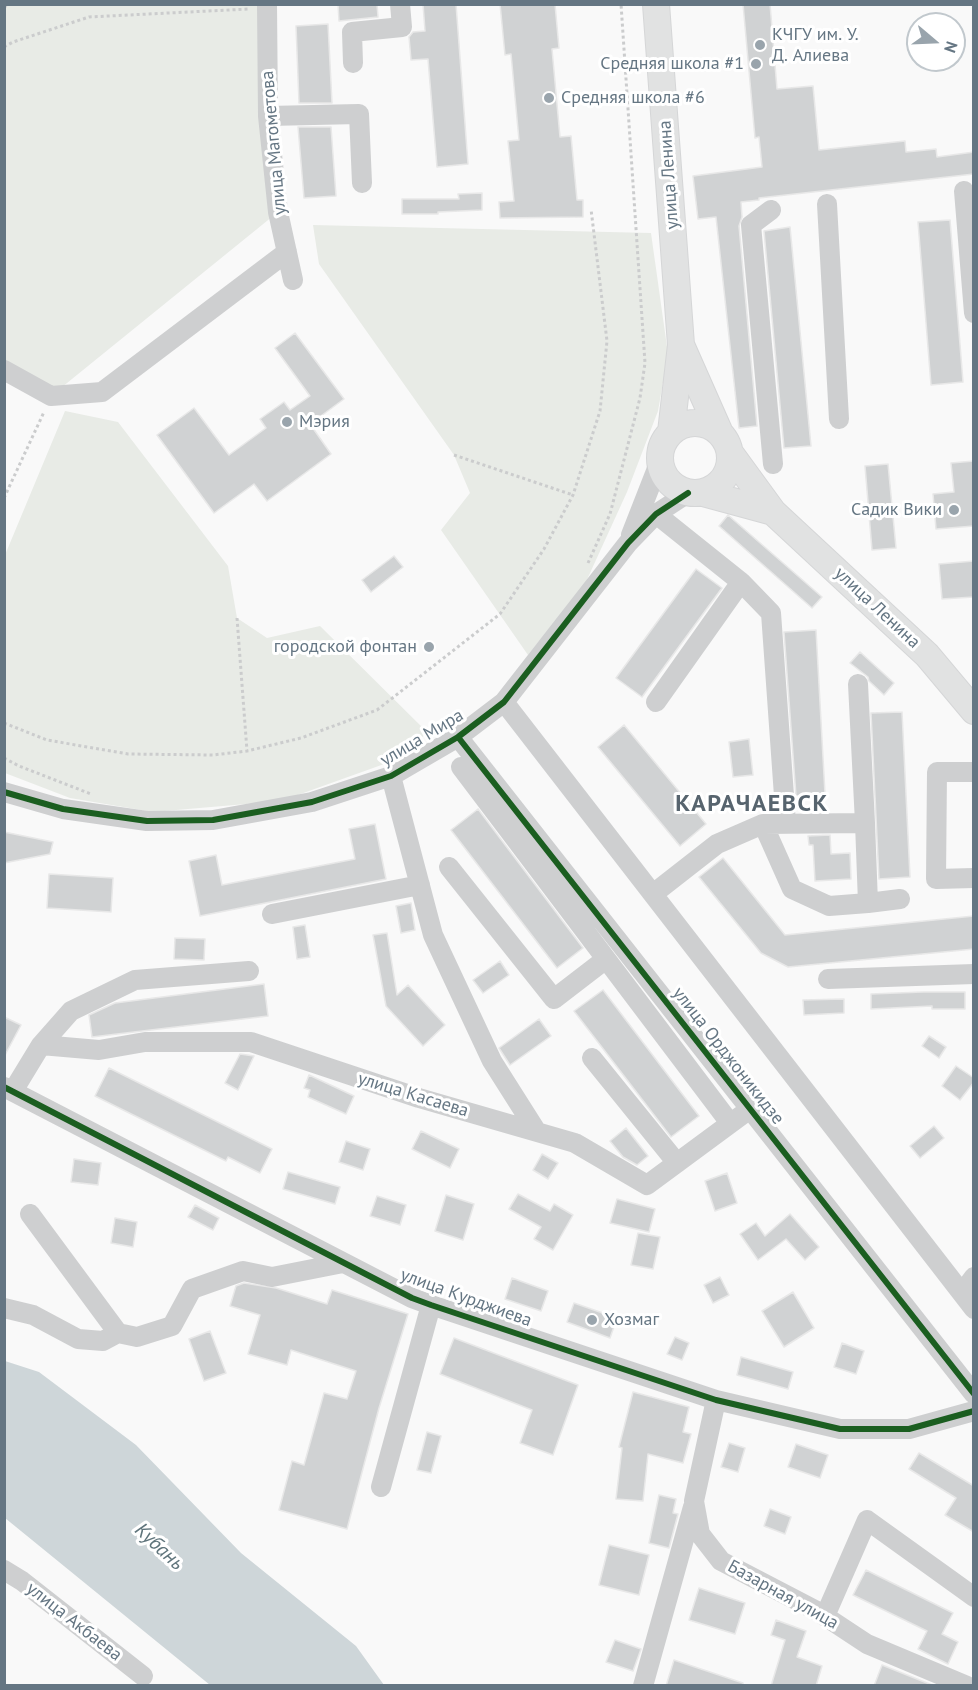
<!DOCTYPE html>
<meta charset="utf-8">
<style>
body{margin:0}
#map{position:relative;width:978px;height:1690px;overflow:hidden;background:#f9f9f9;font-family:"PT Sans",sans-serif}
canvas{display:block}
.frame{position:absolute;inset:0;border:6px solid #657683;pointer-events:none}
.north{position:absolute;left:906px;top:12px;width:60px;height:60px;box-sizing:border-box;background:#fff;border:2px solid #c1c8cd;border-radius:50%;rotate:109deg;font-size:16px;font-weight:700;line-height:24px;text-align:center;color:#657683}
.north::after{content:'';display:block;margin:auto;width:21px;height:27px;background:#99a4ac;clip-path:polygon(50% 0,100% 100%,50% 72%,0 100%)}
</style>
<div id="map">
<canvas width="978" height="1690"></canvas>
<div class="frame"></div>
<div class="north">N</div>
</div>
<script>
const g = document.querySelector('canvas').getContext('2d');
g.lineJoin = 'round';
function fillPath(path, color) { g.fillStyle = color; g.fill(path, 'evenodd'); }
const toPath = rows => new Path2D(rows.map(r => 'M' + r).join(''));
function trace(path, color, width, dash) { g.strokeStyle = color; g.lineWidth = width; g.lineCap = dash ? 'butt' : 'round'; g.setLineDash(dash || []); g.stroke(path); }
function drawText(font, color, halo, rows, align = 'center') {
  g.font = font + ' "PT Sans",sans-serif'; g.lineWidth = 6; g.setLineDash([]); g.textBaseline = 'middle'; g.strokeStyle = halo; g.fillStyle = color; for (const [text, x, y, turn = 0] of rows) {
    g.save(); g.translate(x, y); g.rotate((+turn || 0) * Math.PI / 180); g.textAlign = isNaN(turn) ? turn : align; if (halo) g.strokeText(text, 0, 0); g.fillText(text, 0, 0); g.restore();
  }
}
fillPath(toPath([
 [5,5,267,5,278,212,51,396,5,370],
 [313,225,651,233,668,354,658,411,627,492,585,584,528,655,441,530,470,493,454,455,319,264],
 [65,411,118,422,228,566,237,618,267,638,320,626,427,732,414,746,387,763,281,801,153,812,70,798,5,773,5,555]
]), '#e8ebe6');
fillPath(toPath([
 [5,1361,39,1372,136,1445,241,1553,356,1646,384,1685,210,1685,5,1518]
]), '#ced6d9');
const building = toPath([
 [338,4,377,4,378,17,339,21,338,4],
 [423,4,456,4,468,164,437,167,428,59,411,60,409,37,413,32,425,31,423,4],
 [500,4,555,4,559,48,552,49,560,137,571,136,577,200,583,200,583,217,500,218,499,202,514,201,508,141,519,140,511,54,505,55,500,4],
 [743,4,770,4,777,89,813,86,819,150,905,141,906,152,936,149,937,157,974,152,974,174,759,198,759,200,741,202,742,217,739,226,757,426,739,428,716,217,698,219,693,176,762,167,759,137,755,138,743,4],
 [328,24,332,103,299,103,296,26,328,24],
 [298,127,331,127,336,196,304,198,298,127],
 [482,193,482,210,438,212,438,214,402,214,402,199,459,199,458,194,482,193],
 [950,220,963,382,931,385,918,222,950,220],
 [790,227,811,446,784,448,764,231,790,227],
 [295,333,344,399,310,424,331,454,267,501,254,484,214,513,157,435,194,408,229,455,266,428,260,419,284,402,290,410,310,396,275,348,295,333],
 [974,461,974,526,936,529,933,494,954,492,951,463,974,461],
 [888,464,896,548,872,550,865,466,888,464],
 [728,515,822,597,812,608,719,526,728,515],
 [394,556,403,567,371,592,362,580,394,556],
 [974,561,974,597,942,599,939,564,974,561],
 [696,569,722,588,642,697,616,678,696,569],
 [816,630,825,794,796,796,784,632,816,630],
 [860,652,894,683,884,695,869,681,868,677,850,663,860,652],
 [902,712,910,877,879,879,871,713,902,712],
 [624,725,706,824,680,846,598,747,624,725],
 [749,739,753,775,733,777,729,742,749,739],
 [478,809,583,948,557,968,451,830,478,809],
 [375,824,386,879,200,916,189,861,216,855,222,885,355,859,349,829,375,824],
 [4,832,53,842,50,854,4,863,4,832],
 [830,835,831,854,850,853,851,879,815,881,813,845,809,845,808,836,830,835],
 [723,858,785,935,974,916,974,949,788,967,761,953,699,877,723,858],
 [49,874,113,878,111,912,47,908,49,874],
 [411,903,415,930,401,933,396,906,411,903],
 [305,925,310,957,297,959,293,927,305,925],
 [387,933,397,995,408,985,445,1025,423,1046,386,1006,373,935,387,933],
 [175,938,205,939,204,960,174,959,175,938],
 [500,961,509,975,483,993,473,980,500,961],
 [264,984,268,1016,92,1037,89,1015,115,1003,264,984],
 [603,990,699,1116,671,1137,574,1011,603,990],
 [923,992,965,992,965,1009,932,1009,932,1006,871,1009,871,994,923,992],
 [844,999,844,1013,804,1015,803,1000,844,999],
 [4,1017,21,1025,4,1057,4,1017],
 [539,1019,551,1036,510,1065,499,1048,539,1019],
 [929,1036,946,1047,939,1058,922,1046,929,1036],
 [240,1054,254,1056,238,1090,225,1083,240,1054],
 [956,1066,974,1078,974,1082,960,1100,942,1086,956,1066],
 [109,1068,272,1149,260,1173,228,1157,226,1161,95,1096,109,1068],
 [309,1075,354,1096,346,1114,308,1097,310,1090,304,1088,309,1075],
 [934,1126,944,1138,920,1158,910,1146,934,1126],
 [626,1128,648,1156,637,1165,623,1157,610,1141,626,1128],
 [421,1131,459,1149,450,1168,412,1149,421,1131],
 [346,1141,370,1149,363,1170,339,1162,346,1141],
 [542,1154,558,1163,548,1179,533,1170,542,1154],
 [74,1159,101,1163,98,1185,71,1182,74,1159],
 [288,1172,340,1187,335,1204,283,1189,288,1172],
 [727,1173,737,1203,715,1211,705,1181,727,1173],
 [518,1194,550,1211,554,1204,573,1215,553,1250,534,1239,541,1227,509,1209,518,1194],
 [446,1195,474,1204,463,1240,435,1231,446,1195],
 [377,1196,406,1205,400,1225,370,1216,377,1196],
 [617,1199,655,1209,649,1232,610,1223,617,1199],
 [195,1205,219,1218,213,1230,188,1217,195,1205],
 [790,1214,819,1247,805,1260,786,1239,758,1260,740,1234,756,1223,765,1236,790,1214],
 [115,1218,137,1222,133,1247,111,1243,115,1218],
 [638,1233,660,1237,653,1269,631,1265,638,1233],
 [720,1277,729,1295,713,1303,704,1285,720,1277],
 [512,1278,548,1291,541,1311,505,1299,512,1278],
 [244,1283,276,1288,327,1304,332,1290,408,1314,379,1408,347,1529,279,1510,292,1461,304,1465,324,1393,347,1399,356,1371,291,1350,287,1365,248,1354,260,1315,230,1306,236,1286,244,1283],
 [793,1292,814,1328,784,1347,762,1311,793,1292],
 [574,1303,617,1318,610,1338,567,1322,574,1303],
 [210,1331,226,1373,204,1381,189,1339,210,1331],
 [675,1337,689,1343,682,1360,667,1354,675,1337],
 [454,1338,578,1385,553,1455,520,1443,532,1410,440,1374,454,1338],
 [842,1343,864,1351,856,1374,834,1367,842,1343],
 [741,1357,793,1372,788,1389,737,1375,741,1357],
 [633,1392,689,1407,683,1432,691,1434,683,1463,648,1454,643,1501,616,1499,622,1448,619,1447,633,1392],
 [427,1432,441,1436,431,1473,417,1470,427,1432],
 [729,1443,745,1448,738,1472,721,1467,729,1443],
 [796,1444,828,1455,820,1478,788,1467,796,1444],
 [919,1453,974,1486,974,1532,945,1515,956,1498,909,1469,919,1453],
 [659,1495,676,1499,673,1513,678,1514,669,1548,649,1543,659,1495],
 [770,1509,791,1517,785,1534,764,1526,770,1509],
 [609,1545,649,1555,639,1595,599,1585,609,1545],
 [866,1570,953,1613,942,1634,958,1642,948,1664,918,1649,927,1631,853,1595,866,1570],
 [699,1588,745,1603,735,1634,689,1620,699,1588],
 [776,1620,806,1631,797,1657,822,1666,816,1686,771,1686,785,1640,771,1635,776,1620],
 [615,1640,641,1649,633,1671,606,1662,615,1640],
 [674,1660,743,1683,743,1686,666,1686,674,1660],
 [882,1665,932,1685,932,1686,874,1686,882,1665]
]);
fillPath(building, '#d0d2d3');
trace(building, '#e8e8e8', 1.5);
const major = toPath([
 [656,4,681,345,671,432],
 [681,345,719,431],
 '660 458a35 35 0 1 1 70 0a35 35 0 1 1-70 0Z',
 [730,453,773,512,927,655,974,711],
 [703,493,773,512]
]);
trace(major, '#d5d6d7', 28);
trace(toPath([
 [4,7,10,4],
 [4,47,13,42,89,17,249,9],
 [454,455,573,495],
 [4,498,44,412],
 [588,563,610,514,640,398,645,363,621,4],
 [237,618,247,751],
 [4,723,47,740,128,754,213,755,247,751,301,738,377,710,500,614,544,549,573,495,600,411,607,341,591,209],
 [4,758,19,766,91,794]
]), '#cbcccd', 3, [3, 3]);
trace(toPath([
 [267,4,268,116,278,212,293,280],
 [353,63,352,32,402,27,400,4],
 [268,116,359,114,362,183],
 [964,191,974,313],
 [827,204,839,419],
 [771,210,751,225,773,464],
 [4,370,51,396,102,392,287,252],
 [656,514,741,582,771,613,786,824],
 [631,535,660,461],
 [858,684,865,823,868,903,829,906,792,889,763,824,865,823],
 [504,702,974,1309],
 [656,702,741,582],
 [458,737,974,1394],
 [461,767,730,1123],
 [974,772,937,772,936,879,974,878],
 [391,776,433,935,492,1061,537,1132],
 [4,792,63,809,147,821,213,820,312,802,391,776,458,737,504,702,628,543,656,514,688,493],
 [449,867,554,999,606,959],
 [653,894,717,844,763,824],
 [868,903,900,899],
 [272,914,420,885],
 [828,979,974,974],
 [41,1045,71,1011,135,980,249,971],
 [592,1058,677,1163],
 [4,1087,412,1298,431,1305,716,1400,840,1429,909,1429,974,1411],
 [13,1091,41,1045,99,1050,145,1042,251,1042,419,1098,575,1143,647,1185,750,1109],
 [30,1214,118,1333,137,1337,172,1326,192,1289,243,1271,272,1277,343,1263],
 [962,1293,974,1277],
 [4,1308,33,1315,78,1339,103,1341,118,1333],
 [716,1400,694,1501,700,1534,721,1561,817,1611,867,1644,967,1686],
 [381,1487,431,1305],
 [4,1570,22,1581,143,1676],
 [825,1616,867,1520,974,1597],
 [643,1686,693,1507]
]), '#cecfd0', 20);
trace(major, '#e1e2e2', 26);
trace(toPath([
 [458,737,974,1394],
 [4,792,63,809,147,821,213,820,312,802,391,776,458,737,504,702,628,543,656,514,688,493],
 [4,1087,412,1298,431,1305,716,1400,840,1429,909,1429,974,1411]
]), '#1b5e20', 6);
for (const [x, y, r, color] of [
 [760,45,6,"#99a4ac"],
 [756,64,6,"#99a4ac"],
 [549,98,6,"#99a4ac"],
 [287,422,6,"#99a4ac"],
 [954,510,6,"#99a4ac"],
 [429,647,6,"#99a4ac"],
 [592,1320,6,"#99a4ac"]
]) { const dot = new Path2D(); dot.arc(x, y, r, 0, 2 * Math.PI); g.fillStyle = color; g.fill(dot); trace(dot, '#fff', 2); }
drawText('18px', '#657683', '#fff', [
 ["КЧГУ им. У.",772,35],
 ["Д. Алиева",772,56],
 ["Средняя школа #1",744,64,"right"],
 ["Средняя школа #6",561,98],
 ["Мэрия",299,422],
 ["Садик Вики",942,510,"right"],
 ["городской фонтан",417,647,"right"],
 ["Хозмаг",604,1320]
], 'left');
drawText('18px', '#657683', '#fff', [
 ["улица Магометова",274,143,-95],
 ["улица Ленина",669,175,-94],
 ["улица Ленина",877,608,43],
 ["улица Мира",422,738,-31],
 ["улица Орджоникидзе",728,1056,52],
 ["улица Касаева",413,1095,17],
 ["улица Курджиева",466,1298,20],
 ["Базарная улица",783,1595,29],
 ["улица Акбаева",74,1622,38]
]);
drawText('italic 20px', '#60757c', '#fff', [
 ["Кубань",159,1547,43]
]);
g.letterSpacing = '1.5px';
drawText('bold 24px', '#57646e', '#fff', [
 ["КАРАЧАЕВСК",752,804]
]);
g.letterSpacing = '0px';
</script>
